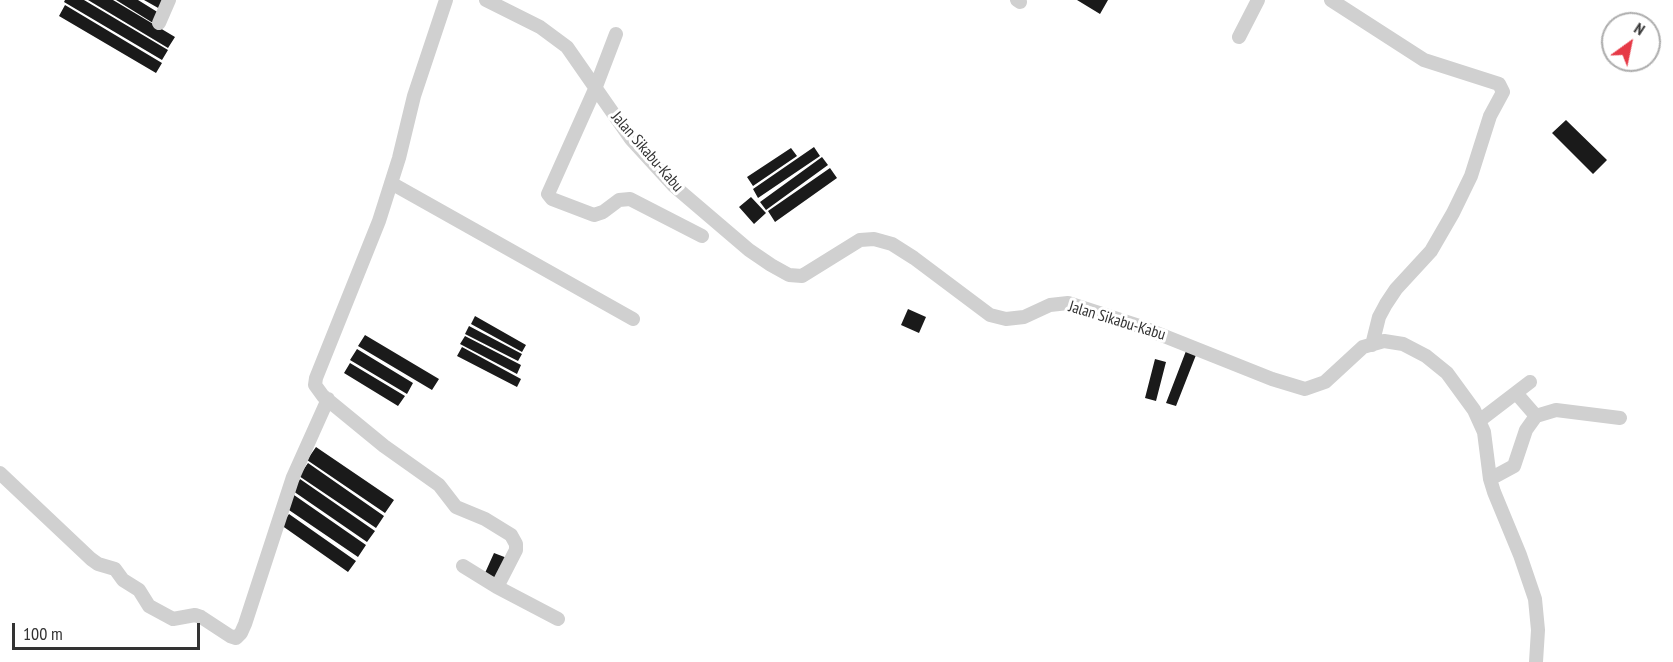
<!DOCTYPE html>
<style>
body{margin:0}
#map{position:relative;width:1673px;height:662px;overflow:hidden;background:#fff;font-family:"PT Sans Narrow",sans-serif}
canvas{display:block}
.north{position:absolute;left:1601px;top:12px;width:60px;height:60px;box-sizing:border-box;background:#fff;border:2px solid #adadad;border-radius:50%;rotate:33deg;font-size:16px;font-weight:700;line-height:24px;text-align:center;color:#333}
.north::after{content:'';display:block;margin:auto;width:21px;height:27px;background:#e63946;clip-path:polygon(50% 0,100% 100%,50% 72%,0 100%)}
.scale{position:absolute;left:12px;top:623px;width:188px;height:27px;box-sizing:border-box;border:3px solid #333;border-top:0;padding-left:8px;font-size:18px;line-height:21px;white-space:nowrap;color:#333;-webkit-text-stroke:4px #fff;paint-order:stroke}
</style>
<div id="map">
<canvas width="1673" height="662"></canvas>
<div class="north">N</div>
<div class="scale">100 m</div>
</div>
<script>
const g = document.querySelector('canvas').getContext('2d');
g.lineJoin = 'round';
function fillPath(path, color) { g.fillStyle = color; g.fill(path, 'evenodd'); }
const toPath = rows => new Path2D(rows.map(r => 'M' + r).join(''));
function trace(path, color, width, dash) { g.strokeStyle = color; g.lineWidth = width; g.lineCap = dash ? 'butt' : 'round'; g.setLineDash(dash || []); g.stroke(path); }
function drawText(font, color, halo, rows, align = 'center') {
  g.font = font + ' "PT Sans Narrow",sans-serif'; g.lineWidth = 6; g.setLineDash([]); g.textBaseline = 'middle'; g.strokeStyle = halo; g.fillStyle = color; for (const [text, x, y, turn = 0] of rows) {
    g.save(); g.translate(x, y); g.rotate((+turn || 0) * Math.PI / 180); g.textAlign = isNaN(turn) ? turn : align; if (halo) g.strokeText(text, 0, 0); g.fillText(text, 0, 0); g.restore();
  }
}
fillPath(toPath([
 [65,0,84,0,168,50,162,60,64,2],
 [88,0,113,0,175,37,168,48],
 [116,0,138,0,159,13,153,23],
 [144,0,166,0,160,9],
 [1077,0,1108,0,1100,14],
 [65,5,162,63,156,73,59,16],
 [1566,120,1607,160,1593,174,1552,133],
 [814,147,820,156,758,198,753,189],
 [791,148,797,156,753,186,747,177],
 [822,157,828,165,766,210,760,202],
 [830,168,837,178,775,222,768,211],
 [751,197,766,213,754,224,739,207],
 [908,309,926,317,919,333,901,325],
 [475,316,526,345,522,352,471,324],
 [469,326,522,354,518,361,465,334],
 [365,335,439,379,432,390,358,346],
 [465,336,521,365,517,374,460,344],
 [462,347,521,379,517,387,457,356],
 [357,349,413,383,407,394,350,360],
 [1186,351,1196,355,1176,406,1166,403],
 [1155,359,1166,362,1156,401,1145,398],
 [350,363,405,396,398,406,344,373],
 [316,447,394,500,385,513,307,460],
 [308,463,384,516,376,528,299,476],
 [300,479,375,531,367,542,293,491],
 [294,495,366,545,358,557,286,508],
 [289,514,356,561,348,572,281,525],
 [494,553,507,558,498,579,485,573]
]), '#1a1a1a');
trace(toPath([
 [446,0,414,96,399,158,379,221,316,378,315,385,323,396,384,446,439,485,456,507,485,519,511,535,516,544,516,550,497,587],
 [486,0,540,27,567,47,631,139,674,186,749,250,771,265,789,275,802,276,860,240,874,239,892,244,914,258,990,315,1006,319,1024,317,1050,305,1068,303,1139,326,1272,379,1305,389,1325,382,1363,347,1384,341,1403,344,1426,356,1447,373,1474,410,1484,432,1490,479,1494,492,1520,555,1535,599,1538,630,1536,662],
 [1017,0,1020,2],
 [1331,0,1424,60,1499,84,1503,92,1490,116,1471,176,1453,213,1431,251,1396,289,1386,304,1379,317,1372,345],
 [159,23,169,0],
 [616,34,595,89,548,194,552,199,594,215,603,212,619,200,630,199,702,236],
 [1239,37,1258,0],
 [391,183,633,319],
 [1516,393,1536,416],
 [1479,421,1530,382],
 [0,473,91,559,98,564,115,569,123,580,139,590,149,606,173,619,195,615,201,617,230,636,236,638,241,633,245,624,293,477,328,399],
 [1490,479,1514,466,1526,430,1536,416,1556,410,1620,418],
 [463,566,497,587,558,619]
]), '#d0d0d0', 14);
drawText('16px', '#333', '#fff', [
 ["Jalan Sikabu-Kabu",647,152,49],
 ["Jalan Sikabu-Kabu",1117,321,17]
]);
</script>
